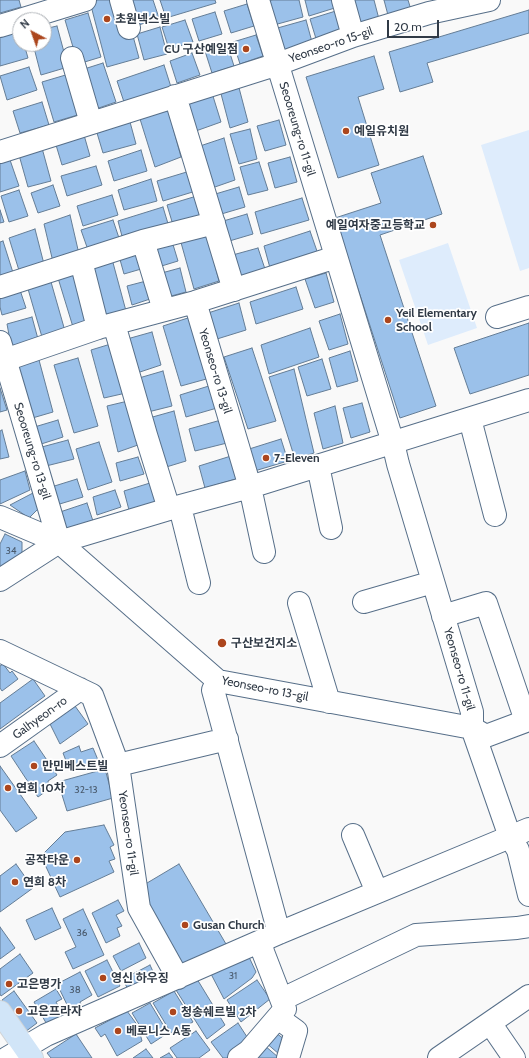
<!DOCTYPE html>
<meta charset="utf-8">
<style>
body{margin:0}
#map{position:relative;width:529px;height:1058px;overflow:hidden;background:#f9f9f9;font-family:Cabin,sans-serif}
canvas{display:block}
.north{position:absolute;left:12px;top:12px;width:40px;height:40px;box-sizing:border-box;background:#fff;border:1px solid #acb0b5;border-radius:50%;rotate:319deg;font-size:11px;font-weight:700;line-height:16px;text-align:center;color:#303a46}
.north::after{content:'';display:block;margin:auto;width:14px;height:18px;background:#ac461d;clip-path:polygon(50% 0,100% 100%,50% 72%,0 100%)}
.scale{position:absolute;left:387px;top:20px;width:52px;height:18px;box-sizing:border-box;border:2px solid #303a46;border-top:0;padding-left:5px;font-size:12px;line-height:14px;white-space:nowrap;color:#303a46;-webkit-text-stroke:3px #fff;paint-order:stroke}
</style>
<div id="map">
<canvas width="529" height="1058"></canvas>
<div class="north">N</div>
<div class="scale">20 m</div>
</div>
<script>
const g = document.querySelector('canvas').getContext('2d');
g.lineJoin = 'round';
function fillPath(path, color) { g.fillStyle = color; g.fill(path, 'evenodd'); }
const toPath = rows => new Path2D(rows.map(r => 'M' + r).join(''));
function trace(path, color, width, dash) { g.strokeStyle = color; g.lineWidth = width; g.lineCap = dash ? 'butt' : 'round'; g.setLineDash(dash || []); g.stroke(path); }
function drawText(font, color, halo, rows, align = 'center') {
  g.font = font + ' Cabin,"Noto Sans KR",sans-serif'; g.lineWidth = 3.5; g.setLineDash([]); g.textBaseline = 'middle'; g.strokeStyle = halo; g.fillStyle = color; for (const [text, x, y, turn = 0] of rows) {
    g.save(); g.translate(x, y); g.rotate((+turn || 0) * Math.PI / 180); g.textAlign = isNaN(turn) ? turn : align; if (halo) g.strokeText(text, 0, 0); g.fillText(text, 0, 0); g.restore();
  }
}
fillPath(toPath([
 [529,130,529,268,520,271,481,145],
 [448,243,477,328,428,345,399,260]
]), '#deecfc');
const building = toPath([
 [0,0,19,0,21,7,0,13,0,0],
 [97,0,115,0,133,36,139,58,107,67,90,2,97,0],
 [128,0,153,0,159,18,136,26,128,0],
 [160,0,215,0,216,3,166,18,160,0],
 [272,0,299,0,303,17,274,25,267,2,272,0],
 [305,0,336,0,338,7,309,16,305,0],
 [349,0,374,0,380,23,357,28,349,0],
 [384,0,408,0,412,13,389,19,384,0],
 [247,4,254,26,231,33,224,11,247,4],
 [339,10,345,33,317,42,310,19,339,10],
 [529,10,529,33,427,63,433,82,400,92,389,52,529,10],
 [215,12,222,34,199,41,192,19,215,12],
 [88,13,101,57,78,64,65,20,88,13],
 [185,20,193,42,169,49,162,27,185,20],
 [306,20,312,42,280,52,274,29,306,20],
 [57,26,68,67,41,75,33,44,44,44,44,29,57,26],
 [160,27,167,54,144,60,137,34,160,27],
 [20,31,20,44,24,44,28,58,0,66,0,36,20,31],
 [256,35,263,56,240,64,233,42,256,35],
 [227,44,234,66,212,73,205,51,227,44],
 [192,53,200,75,177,83,170,61,192,53],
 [374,56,384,89,358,97,379,165,338,178,306,77,374,56],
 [103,63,116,102,93,110,81,70,103,63],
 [164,65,171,87,124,102,117,81,164,65],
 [29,67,37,90,7,100,0,76,29,67],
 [69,74,81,114,54,122,42,82,69,74],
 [238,84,248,122,230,128,220,90,238,84],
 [212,93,221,122,193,132,183,102,212,93],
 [42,102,49,125,20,133,13,111,42,102],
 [168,109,181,157,155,167,140,119,168,109],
 [279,120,286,145,265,151,257,126,279,120],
 [130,122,136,144,103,153,97,133,130,122],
 [250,129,257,159,239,164,230,134,250,129],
 [84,135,90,156,62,165,56,145,84,135],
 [224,138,235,180,212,188,200,146,224,138],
 [42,148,51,181,28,187,19,155,42,148],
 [141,150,147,171,114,181,108,161,141,150],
 [423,156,442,214,380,235,436,406,400,418,335,218,381,203,371,173,423,156],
 [9,157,19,186,0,192,0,160,9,157],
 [290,157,297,182,275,188,268,163,290,157],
 [259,162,268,190,248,195,240,167,259,162],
 [96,166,102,185,67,196,61,176,96,166],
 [190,171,196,191,163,201,157,181,190,171],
 [151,179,157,201,124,210,118,190,151,179],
 [53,185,60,206,38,213,31,193,53,185],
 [239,187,245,207,218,215,212,195,239,187],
 [19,190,28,216,9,222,1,196,19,190],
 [112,195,118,215,83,226,77,206,112,195],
 [200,195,206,215,173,225,167,205,200,195],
 [302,198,309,220,261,234,255,212,302,198],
 [163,207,169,227,123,240,118,221,163,207],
 [0,210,4,222,0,223,0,210],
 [247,214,253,234,226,242,220,222,247,214],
 [70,215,79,254,53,262,44,224,70,215],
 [113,220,120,241,88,250,81,230,113,220],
 [35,229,45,268,21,277,9,238,35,229],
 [206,231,219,281,194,289,180,239,206,231],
 [310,231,318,254,270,268,264,246,310,231],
 [171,238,178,261,155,268,148,244,171,238],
 [3,241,15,279,0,283,0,242,3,241],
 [258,248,265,269,234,278,229,256,258,248],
 [142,249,148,267,124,274,119,256,142,249],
 [112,259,126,311,106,316,91,266,112,259],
 [180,268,186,292,164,298,158,274,180,268],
 [79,271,93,323,73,327,58,278,79,271],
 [326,273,334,302,315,308,305,279,326,273],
 [150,280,156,297,132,305,127,286,150,280],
 [51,282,65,331,42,337,28,289,51,282],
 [296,287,303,309,256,324,250,302,296,287],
 [20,290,26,308,2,315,0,307,0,296,20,290],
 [239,303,246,330,217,339,208,313,239,303],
 [340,314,348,344,329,350,319,321,340,314],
 [32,317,38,339,11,346,7,324,32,317],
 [191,317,210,378,181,386,163,326,191,317],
 [529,323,529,375,470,394,454,348,529,323],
 [310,328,319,357,269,374,261,345,310,328],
 [152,332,161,365,137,373,127,339,152,332],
 [114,343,126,393,104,398,91,350,114,343],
 [252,348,276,421,248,429,224,357,252,348],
 [350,351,358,381,337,387,329,358,350,351],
 [78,358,98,426,74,433,54,365,78,358],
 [322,359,331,389,307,396,298,367,322,359],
 [39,360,53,412,29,419,16,367,39,360],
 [294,369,314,453,295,459,269,377,294,369],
 [163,371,172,406,148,412,139,378,163,371],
 [212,385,217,408,186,417,180,395,212,385],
 [0,388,7,410,0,412,0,388],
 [128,401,138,445,118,452,107,406,128,401],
 [362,403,370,432,351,438,343,408,362,403],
 [335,406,343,443,323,449,314,413,335,406],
 [174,411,186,461,163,468,149,418,174,411],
 [58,420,63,437,35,446,31,428,58,420],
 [221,420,227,443,195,451,189,429,221,420],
 [2,430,9,457,0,459,0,431,2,430],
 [281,439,288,461,251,472,246,450,281,439],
 [68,440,74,459,42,467,38,448,68,440],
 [99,442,112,482,88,490,76,449,99,442],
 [231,456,236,479,205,488,199,466,231,456],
 [138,457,144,474,120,481,116,463,138,457],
 [25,471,30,490,0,504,0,480,25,471],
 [77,479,83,497,53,506,48,488,77,479],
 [150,483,157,502,129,510,124,491,150,483],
 [115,490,121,507,97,515,93,497,115,490],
 [33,493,38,509,29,518,10,505,33,493],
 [87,503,93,521,61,531,57,513,87,503],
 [5,534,22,542,22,558,0,570,0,544,5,534],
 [3,664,10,673,12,671,18,679,2,691,0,688,0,666,3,664],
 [33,679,45,696,0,729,0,703,33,679],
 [75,706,88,724,60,744,50,724,75,706],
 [34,741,57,775,48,781,49,789,38,797,11,756,34,741],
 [79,746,81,752,93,748,98,760,70,771,63,753,79,746],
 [0,766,37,818,16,832,0,810,0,766],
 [105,769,113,798,67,811,58,782,105,769],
 [104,825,114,845,110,847,115,859,109,861,114,872,60,897,41,856,65,832,104,825],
 [16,864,33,888,0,912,0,876,16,864],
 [179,864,226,944,182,969,145,906,142,886,179,864],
 [118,900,124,911,116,915,122,926,117,928,120,936,106,943,92,913,118,900],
 [52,908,61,928,35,940,26,920,52,908],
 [83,909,104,955,73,969,65,952,76,947,63,919,83,909],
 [0,927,15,948,0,959,0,927],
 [139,943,146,958,121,971,113,956,139,943],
 [20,954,33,973,1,996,0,994,0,969,20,954],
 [249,957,256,972,252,978,224,999,211,974,249,957],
 [107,960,120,986,98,997,85,971,107,960],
 [150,965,156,978,129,992,123,979,150,965],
 [80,972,92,995,80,1002,82,1007,71,1013,57,984,80,972],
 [197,979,225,1025,207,1039,176,990,197,979],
 [257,980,270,999,241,1022,227,1000,257,980],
 [56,989,62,999,56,1002,65,1018,49,1028,34,1002,56,989],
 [14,991,37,1023,25,1032,2,1000,14,991],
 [174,991,193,1022,171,1033,153,1003,174,991],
 [150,1003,168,1033,151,1044,132,1013,150,1003],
 [127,1011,138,1026,142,1041,117,1056,105,1034,101,1037,95,1028,127,1011],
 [238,1023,249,1040,227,1058,223,1058,211,1042,238,1023],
 [196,1031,210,1050,199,1058,177,1058,170,1048,196,1031],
 [275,1032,285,1040,279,1054,265,1042,275,1032],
 [76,1034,92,1058,51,1058,47,1053,76,1034],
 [264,1045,278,1057,278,1058,251,1058,264,1045],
 [146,1049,153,1058,133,1058,146,1049],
 [169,1053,173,1058,160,1058,169,1053]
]);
fillPath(building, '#9bc1ea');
trace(building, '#647d96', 1);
const minor = toPath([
 [121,0,129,28],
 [258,0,393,443,398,464,472,712,472,728,510,837,518,850,529,895],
 [343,0,353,36],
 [20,20,85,0],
 [0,26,20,20],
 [72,58,91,123],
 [175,96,234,290],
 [0,152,278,64,353,36,429,13,489,0],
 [143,241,214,223],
 [81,261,98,328],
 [0,287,143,241,164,310],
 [195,302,250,487,264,552],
 [497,317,529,307],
 [114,324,146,435,169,509],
 [0,342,59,542],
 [5,360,98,328,195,302,336,257],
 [470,419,495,515],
 [318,466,331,528],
 [180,507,199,583],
 [0,517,59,542,218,681,472,728,486,736,526,721,486,603,443,616],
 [0,580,59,542,169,509,250,487,529,400],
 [364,602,433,582],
 [299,603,329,702],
 [0,651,92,695,118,765,139,908,178,978],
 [218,681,213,690,279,933],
 [0,746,80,689],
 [118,765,227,739],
 [353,835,377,892],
 [281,998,291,995,416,935,517,928,529,926],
 [278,1018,296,1031,288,1058],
 [490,1023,514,1058],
 [7,1058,46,1035,279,933,529,829],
 [239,1058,249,1051,285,1009,263,952,261,941],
 [439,1058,529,996]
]);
const major = toPath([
 [0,1012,32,1058]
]);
trace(minor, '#576f89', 24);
trace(major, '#d1d4d6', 24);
trace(minor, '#fff', 22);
trace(major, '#d1e5f8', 22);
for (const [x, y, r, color] of [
 [107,19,4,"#ac461d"],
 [246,49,4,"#ac461d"],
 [346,131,4,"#ac461d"],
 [433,225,4,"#ac461d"],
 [388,320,4,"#ac461d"],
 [266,458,4,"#ac461d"],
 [222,643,5,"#ac461d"],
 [34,766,4,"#ac461d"],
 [8,788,4,"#ac461d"],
 [77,860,4,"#ac461d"],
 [15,882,4,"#ac461d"],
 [185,925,4,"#ac461d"],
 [103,978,4,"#ac461d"],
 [9,984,4,"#ac461d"],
 [19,1011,4,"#ac461d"],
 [173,1012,4,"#ac461d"],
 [118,1031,4,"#ac461d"]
]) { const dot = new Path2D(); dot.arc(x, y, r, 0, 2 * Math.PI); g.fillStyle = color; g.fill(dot); trace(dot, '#fff', 1.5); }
drawText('10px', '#4b5c6f', null, [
 ["34",11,551],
 ["32-13",86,790],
 ["36",82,933],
 ["31",233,976],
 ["38",75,990]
]);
drawText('bold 12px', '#303a46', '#fff', [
 ["초원넥스빌",115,19],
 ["CU 구산예일점",238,49,"right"],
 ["예일유치원",354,131],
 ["예일여자중고등학교",425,225,"right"],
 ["Yeil Elementary",396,313],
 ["School",396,327],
 ["7-Eleven",274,458],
 ["구산보건지소",231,643],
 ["만민베스트빌",42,766],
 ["연희 10차",16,788],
 ["공작타운",69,860,"right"],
 ["연희 8차",23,882],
 ["Gusan Church",193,925],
 ["영신 하우징",111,978],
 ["고은명가",17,984],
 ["고은프라자",27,1011],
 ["청송쉐르빌 2차",181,1012],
 ["베로니스 A동",126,1031]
], 'left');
drawText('12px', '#303a46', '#fff', [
 ["Yeonseo-ro 15-gil",331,45,-19],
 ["Seooreung-ro 11-gil",297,129,73],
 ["Yeonseo-ro 13-gil",215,371,73],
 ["Seooreung-ro 13-gil",32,451,73],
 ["Yeonseo-ro 11-gil",459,669,74],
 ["Yeonseo-ro 13-gil",265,689,11],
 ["Galhyeon-ro",40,718,-36],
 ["Yeonseo-ro 11-gil",128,833,82]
]);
</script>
